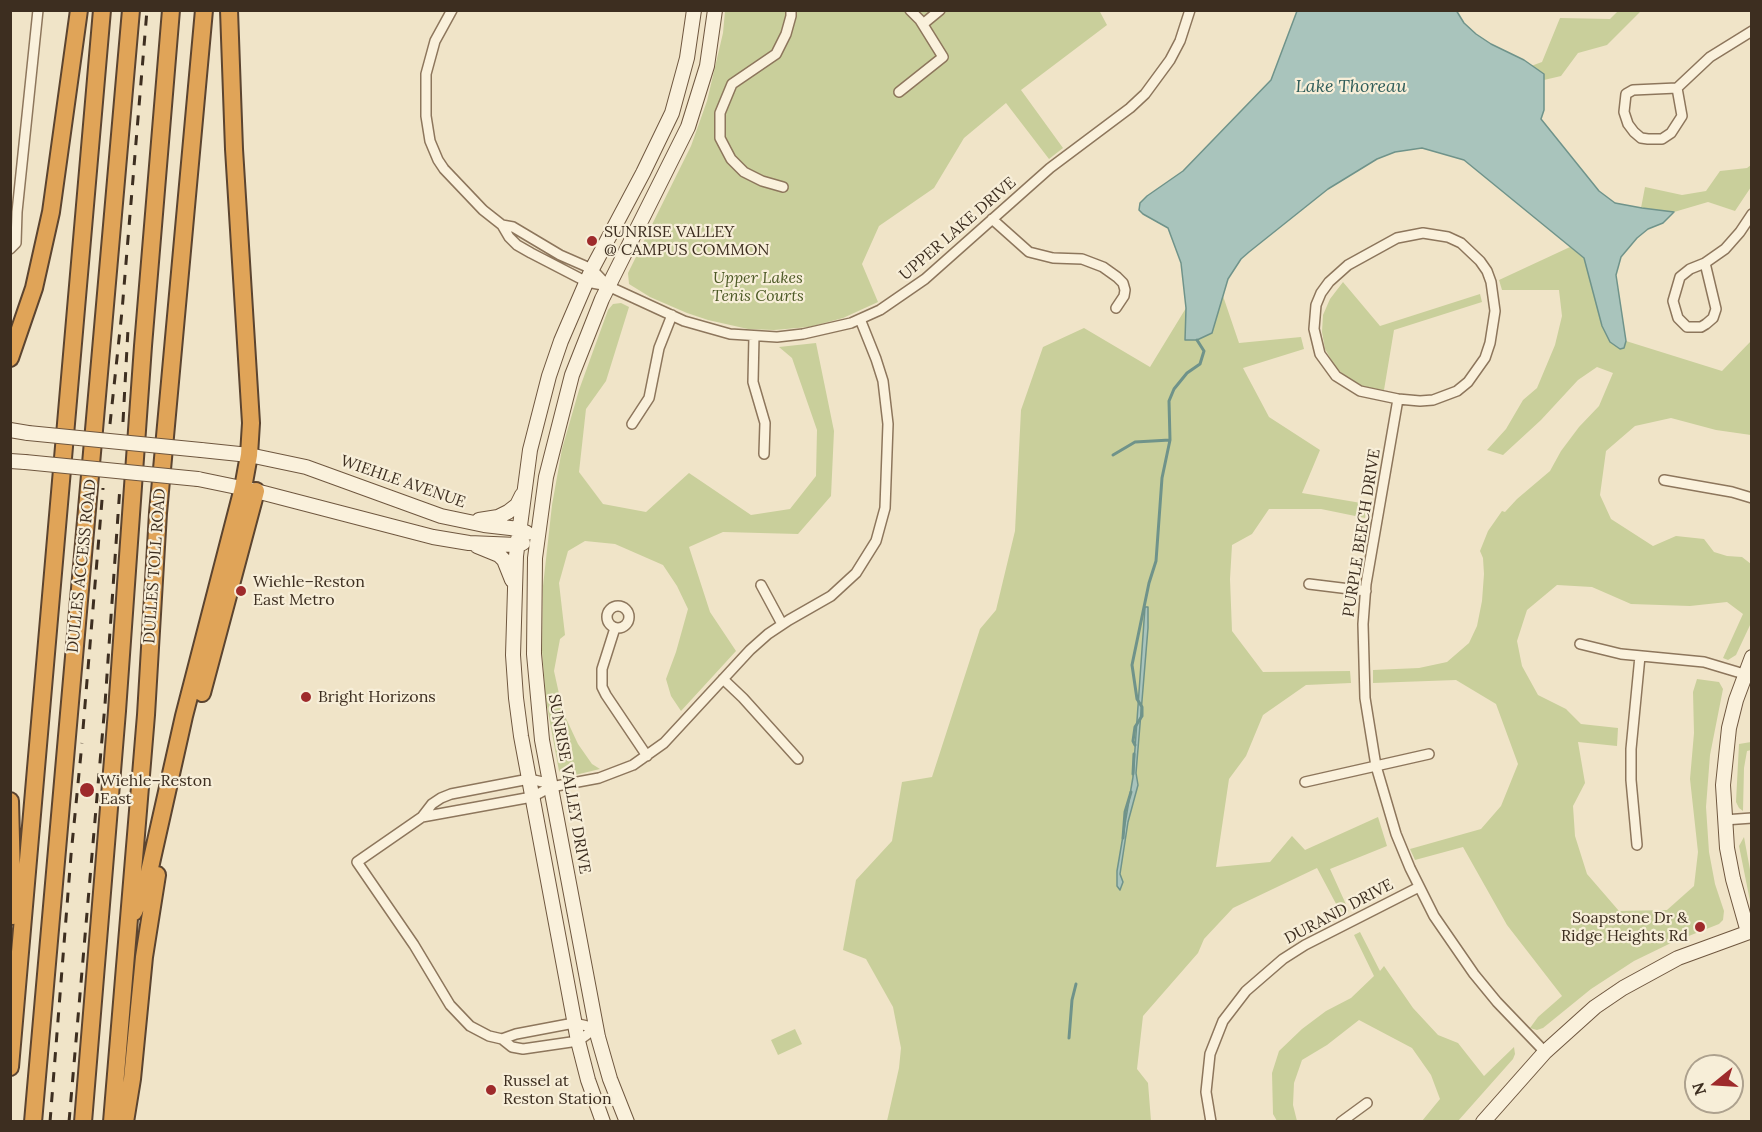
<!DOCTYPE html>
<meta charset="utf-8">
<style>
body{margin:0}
#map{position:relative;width:1762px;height:1132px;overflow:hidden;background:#f0e4c8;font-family:Lora,serif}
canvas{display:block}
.frame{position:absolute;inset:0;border:12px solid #3d2e20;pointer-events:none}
.north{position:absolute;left:1684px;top:1054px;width:60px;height:60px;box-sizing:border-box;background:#f7eed8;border:2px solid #ada18e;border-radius:50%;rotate:252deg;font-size:16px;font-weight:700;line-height:24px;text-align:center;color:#3d2e20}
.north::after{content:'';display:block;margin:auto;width:21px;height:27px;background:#9e2a2b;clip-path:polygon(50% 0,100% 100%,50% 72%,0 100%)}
</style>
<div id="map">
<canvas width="1762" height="1132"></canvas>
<div class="frame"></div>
<div class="north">N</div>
</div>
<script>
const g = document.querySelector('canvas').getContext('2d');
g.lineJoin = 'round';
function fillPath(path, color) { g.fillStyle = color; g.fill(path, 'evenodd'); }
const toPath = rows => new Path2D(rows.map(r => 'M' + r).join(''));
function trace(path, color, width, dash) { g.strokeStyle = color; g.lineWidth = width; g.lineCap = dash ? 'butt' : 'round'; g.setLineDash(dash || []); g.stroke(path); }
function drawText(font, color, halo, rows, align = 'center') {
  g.font = font + ' Lora,serif'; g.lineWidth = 4.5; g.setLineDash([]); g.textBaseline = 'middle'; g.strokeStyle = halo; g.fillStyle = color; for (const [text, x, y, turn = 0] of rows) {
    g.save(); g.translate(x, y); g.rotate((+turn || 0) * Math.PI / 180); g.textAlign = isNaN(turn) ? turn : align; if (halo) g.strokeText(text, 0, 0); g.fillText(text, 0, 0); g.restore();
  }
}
fillPath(toPath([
 [1099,10,1107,25,1021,90,1063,148,1049,159,1006,103,964,138,934,188,879,226,862,264,878,302,843,318,809,327,774,330,748,329,708,320,687,313,650,297,629,284,628,273,691,146,707,101,723,33,725,11],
 [1618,11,1641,11,1607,45,1578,53,1561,76,1544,80,1544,74,1531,66,1542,62,1560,18,1610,19],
 [1751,165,1751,187,1735,211,1708,202,1674,212,1641,208,1645,187,1682,195,1706,191,1720,171,1747,168],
 [1570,247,1584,258,1602,326,1624,348,1626,341,1722,371,1751,341,1751,435,1716,430,1671,418,1635,426,1606,451,1600,495,1611,519,1653,546,1676,536,1704,539,1714,552,1727,556,1742,557,1751,564,1751,623,1736,655,1728,660,1723,658,1743,614,1727,602,1690,606,1631,604,1592,587,1557,585,1527,610,1517,641,1522,666,1538,695,1566,709,1581,724,1618,728,1617,746,1578,742,1585,783,1573,806,1575,836,1587,874,1619,911,1667,910,1694,886,1698,852,1690,779,1694,733,1693,692,1697,679,1719,682,1723,689,1710,755,1706,807,1709,852,1715,884,1724,911,1723,920,1719,924,1671,943,1634,961,1591,989,1543,1028,1537,1030,1530,1028,1538,1017,1562,996,1507,925,1463,847,1415,860,1410,849,1481,829,1501,806,1518,764,1496,704,1456,680,1373,683,1373,670,1419,668,1447,662,1469,643,1477,626,1482,601,1484,574,1483,558,1480,551,1488,531,1502,511,1505,512,1517,499,1550,471,1561,451,1579,427,1599,406,1613,373,1597,367,1578,380,1541,420,1503,455,1487,450,1506,429,1523,400,1537,388,1555,345,1562,316,1559,290,1502,290,1499,280],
 [1343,282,1380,326,1480,294,1482,302,1394,330,1384,390,1364,387,1349,379,1336,368,1325,349,1322,332,1323,315,1330,299],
 [1223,296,1239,343,1301,337,1304,349,1243,368,1269,417,1320,450,1302,493,1367,504,1365,518,1321,509,1269,509,1252,534,1232,545,1230,579,1232,631,1263,672,1350,671,1351,683,1306,685,1263,715,1246,756,1229,779,1216,867,1270,862,1292,836,1305,850,1378,817,1387,846,1330,869,1349,911,1342,915,1317,868,1233,908,1204,939,1198,953,1143,1016,1137,1069,1148,1083,1151,1121,887,1121,899,1068,901,1048,893,1007,866,959,843,950,856,880,892,841,902,782,932,777,980,629,996,610,1015,531,1021,410,1043,347,1084,328,1150,367,1186,308,1185,340,1217,310],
 [621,303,629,307,606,381,586,409,579,472,603,504,646,512,689,473,751,515,790,509,816,476,817,430,792,358,779,347,816,343,834,431,831,496,798,534,723,532,689,547,710,612,736,651,681,711,671,696,666,679,676,652,688,609,677,586,663,565,615,544,585,541,568,551,559,583,565,635,560,639,554,671,563,712,578,744,592,764,600,769,571,776,563,775,559,771,546,701,542,651,543,586,552,505,562,449,579,390,608,310,613,304],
 [1751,742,1751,750,1747,751,1744,768,1743,811,1739,808,1736,802,1739,744],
 [1744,837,1751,875,1751,906,1739,846],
 [1360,932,1380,971,1384,966,1413,1008,1438,1035,1458,1043,1484,1076,1514,1047,1515,1054,1513,1059,1458,1121,1422,1121,1440,1099,1431,1075,1412,1048,1359,1020,1327,1045,1302,1060,1294,1083,1293,1105,1297,1121,1277,1121,1273,1114,1272,1073,1279,1051,1302,1029,1326,1011,1351,998,1374,976,1354,935],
 [795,1029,802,1044,778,1055,771,1040]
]), '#c9cf9b');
const water = toPath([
 [1456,10,1464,23,1476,34,1491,44,1524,60,1544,74,1544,110,1541,119,1599,191,1615,203,1642,208,1674,212,1663,223,1648,229,1637,238,1621,257,1616,275,1626,341,1624,348,1620,349,1610,342,1602,326,1584,258,1464,160,1422,148,1395,152,1377,159,1328,189,1249,252,1241,259,1228,279,1212,333,1197,340,1185,340,1186,308,1181,263,1168,228,1143,214,1139,210,1140,203,1147,196,1183,171,1271,80,1297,11,1456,10],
 [1145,607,1148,607,1148,628,1136,773,1138,785,1128,822,1120,874,1123,882,1120,890,1117,886,1117,871,1133,777,1145,607]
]);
fillPath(water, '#a9c4bc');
trace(water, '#6f938a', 1.5);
trace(toPath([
 [1113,455,1135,442,1170,440],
 [1135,745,1133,741,1135,727,1142,716,1142,707,1137,699,1132,665,1149,583,1156,561,1162,478,1170,440,1169,401,1174,389,1187,373,1200,364,1204,351,1197,340],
 [1133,774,1134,754],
 [1123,838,1125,812,1131,792],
 [1069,1038,1072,1000,1076,984]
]), '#6f938a', 3);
const street = toPath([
 [452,10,435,41,426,74,426,116,430,141,438,160,444,169,483,210,502,225,509,237,517,245,531,253,587,282,608,286,684,321,730,334,777,337,803,334,851,323,880,310,925,279,1050,168,1130,108,1145,94,1170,60,1180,41,1190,10],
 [923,24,940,10],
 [1677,88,1682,116,1671,133,1662,139,1648,139,1641,138,1634,132,1628,124,1624,112,1626,94,1633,90,1677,88],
 [1677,88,1710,57,1752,31],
 [899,92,943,57,920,20,910,10],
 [783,187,762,181,744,172,731,159,720,138,720,113,732,84,776,54,786,34,791,16,791,10],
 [992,219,1029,252,1053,258,1082,259,1103,267,1117,277,1123,283,1125,290,1124,296,1116,308],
 [502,225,513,227,560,255,592,269,608,286],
 [1423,233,1448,237,1461,243,1480,261,1487,271,1491,282,1495,311,1490,343,1485,358,1468,382,1457,391,1433,400,1420,401,1398,399,1360,391,1336,376,1320,354,1314,329,1316,305,1321,293,1329,282,1348,265,1397,238,1423,233],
 [10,249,16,243,17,212,38,10],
 [1705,263,1716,309,1713,318,1706,324,1701,327,1687,327,1678,318,1673,301,1680,277,1690,269,1705,263,1725,249,1740,232,1752,214],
 [754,336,753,382,765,423,764,454],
 [1398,399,1366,584,1363,624,1365,698,1376,766,1396,834,1410,868,1434,916,1474,974,1497,1002,1545,1052],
 [632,424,649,398,659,348,672,315],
 [1664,480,1732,492,1752,498],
 [1309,584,1366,591],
 [761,585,782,624],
 '607 617a11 11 0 1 1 22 0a11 11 0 1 1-22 0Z',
 [615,628,602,669,602,687,606,695,647,756],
 [1580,644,1621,654,1704,662,1744,674],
 [723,679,743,698,798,759],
 [1305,782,1429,754],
 [551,787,543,782,529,779,451,794,441,798,432,804,422,817,357,862,414,945,450,1005,470,1026,489,1036,502,1039,512,1047,523,1049,578,1041,596,1028],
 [422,817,532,797,551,787,599,778,633,765,664,743,750,650,768,634,789,620,831,596,856,573,876,541,885,508,888,424,883,381,876,359,860,319],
 [1724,820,1752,818],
 [1637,845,1631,780,1631,749,1640,656],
 [502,1039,516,1034,574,1023,596,1028],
 [1211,1122,1206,1092,1210,1054,1223,1021,1246,991,1283,959,1305,945,1419,887],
 [1341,1122,1367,1103]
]);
const secondary = toPath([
 [10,430,28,433],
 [201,450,249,455,306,467,441,516,484,525,519,529,527,533],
 [10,461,25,462],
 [198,479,256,491,433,537,469,543,517,545,523,543],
 [479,520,498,517,508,512,517,505,522,495],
 [477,546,499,555,504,560,512,580],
 [1748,932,1733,879,1727,848,1723,785,1729,728,1736,700,1752,657],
 [603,1122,588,1080,578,1041,521,736,516,698,513,655,516,556,530,450,549,376,561,341,592,269,643,173,672,113,687,58,694,10],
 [627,1122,610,1079,598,1037,542,740,534,654,535,558,546,477,572,375,602,299,688,127,707,66,715,10],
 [1483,1122,1545,1052,1595,1007,1623,988,1678,958,1752,931]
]);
const highway = toPath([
 [10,358,34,288,51,212,79,10],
 [202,693,256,491],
 [10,801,13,916],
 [134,912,147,881,184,716,243,488,249,455,251,423,234,149,229,10],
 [10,1067,102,10],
 [33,1122,131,10],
 [83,1122,117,711,143,346,171,10],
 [112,1122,146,715,158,513,204,10],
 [125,1122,132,1079,144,957,157,875]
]);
trace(street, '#8d765c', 12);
trace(secondary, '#6f573f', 16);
trace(highway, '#5b4430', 20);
trace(street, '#faf1dc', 9);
trace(secondary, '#faf1dc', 14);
trace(highway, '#e0a458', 16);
trace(toPath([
 [123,422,128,329],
 [110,424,122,311,147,10],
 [83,729,103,488],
 [50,1122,71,855,82,743],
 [69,1122,105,704,120,486]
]), '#3d2e20', 3, [10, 10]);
const secondaryBridge = toPath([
 [28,433,201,450],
 [25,462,198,479]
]);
trace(secondaryBridge, '#6f573f', 16, []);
trace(secondaryBridge, '#faf1dc', 14);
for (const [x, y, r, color] of [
 [592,241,6,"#9e2a2b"],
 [241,591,6,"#9e2a2b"],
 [306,697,6,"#9e2a2b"],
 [87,790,8,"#9e2a2b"],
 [1700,927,6,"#9e2a2b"],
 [491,1090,6,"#9e2a2b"]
]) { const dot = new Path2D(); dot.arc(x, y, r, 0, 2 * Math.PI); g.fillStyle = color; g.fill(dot); trace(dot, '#f7eed8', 2); }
drawText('16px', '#3d2e20', '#f7eed8', [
 ["UPPER LAKE DRIVE",958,229,-41],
 ["WIEHLE AVENUE",403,482,19],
 ["PURPLE BEECH DRIVE",1362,533,-81],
 ["DULLES ACCESS ROAD",82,566,-84],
 ["DULLES TOLL ROAD",155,566,-86],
 ["SUNRISE VALLEY DRIVE",569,784,80],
 ["DURAND DRIVE",1339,912,-28]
]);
drawText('16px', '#3d2e20', '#f7eed8', [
 ["SUNRISE VALLEY",604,232],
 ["@ CAMPUS COMMON",604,250],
 ["Wiehle–Reston",253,582],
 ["East Metro",253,600],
 ["Bright Horizons",318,697],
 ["Wiehle–Reston",100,781],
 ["East",100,799],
 ["Soapstone Dr &",1688,918,"right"],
 ["Ridge Heights Rd",1688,936,"right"],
 ["Russel at",503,1081],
 ["Reston Station",503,1099]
], 'left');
drawText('italic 16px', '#4d5a26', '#f7eed8', [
 ["Upper Lakes",758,278],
 ["Tenis Courts",758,296]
]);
drawText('italic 18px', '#2f5d5a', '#f7eed8', [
 ["Lake Thoreau",1351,87]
]);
</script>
